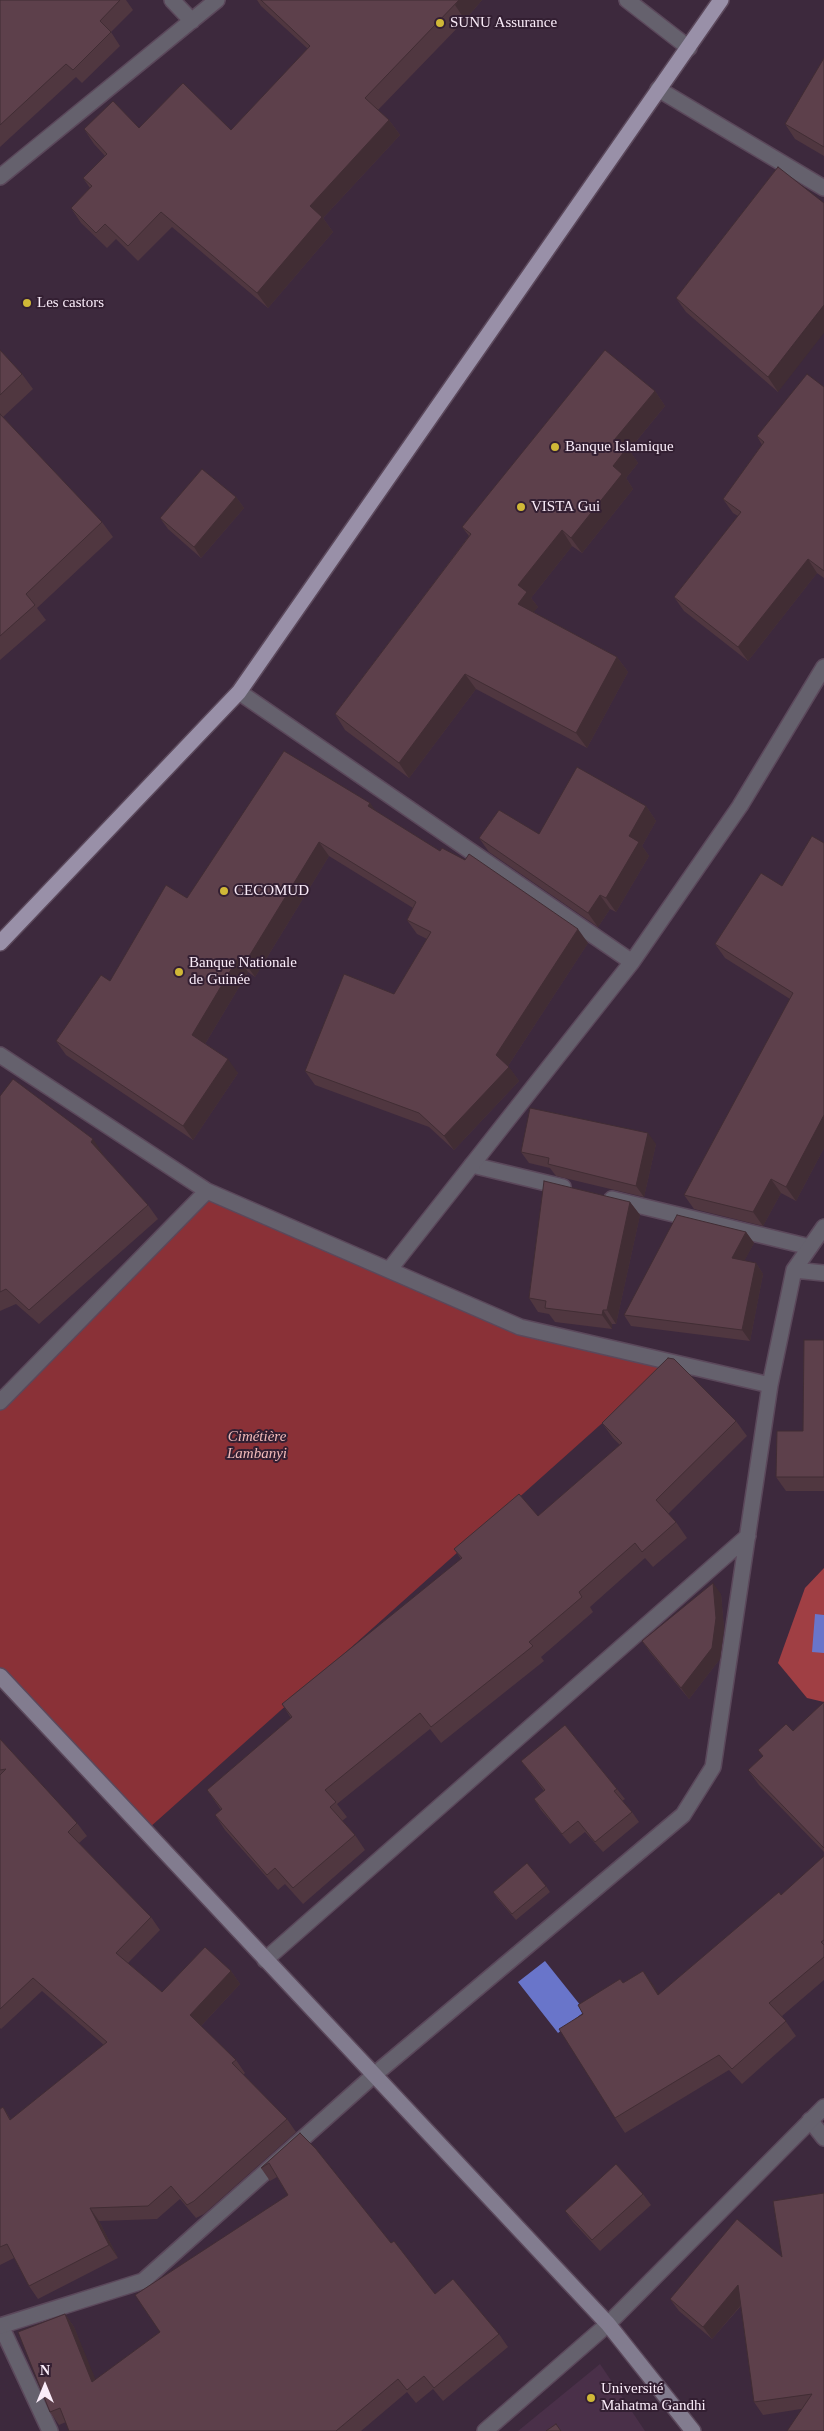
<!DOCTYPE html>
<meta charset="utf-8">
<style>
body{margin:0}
#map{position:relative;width:824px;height:2431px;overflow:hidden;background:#3d293d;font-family:Georgia,serif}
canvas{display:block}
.north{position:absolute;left:20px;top:2361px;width:50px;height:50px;-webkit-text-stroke:4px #331f32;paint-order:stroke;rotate:0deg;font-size:14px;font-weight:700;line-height:20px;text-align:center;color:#faecf9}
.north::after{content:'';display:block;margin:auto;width:18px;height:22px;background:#faecf9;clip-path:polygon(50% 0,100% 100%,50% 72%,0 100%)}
</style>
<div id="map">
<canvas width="824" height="2431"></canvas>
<div class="north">N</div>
</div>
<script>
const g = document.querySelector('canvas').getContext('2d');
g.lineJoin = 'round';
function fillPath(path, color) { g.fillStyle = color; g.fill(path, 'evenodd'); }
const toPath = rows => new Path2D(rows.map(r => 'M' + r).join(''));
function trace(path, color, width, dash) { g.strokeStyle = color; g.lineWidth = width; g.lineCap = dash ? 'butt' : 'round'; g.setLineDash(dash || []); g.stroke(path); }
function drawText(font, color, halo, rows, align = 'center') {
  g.font = font + ' Georgia,serif'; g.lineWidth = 4; g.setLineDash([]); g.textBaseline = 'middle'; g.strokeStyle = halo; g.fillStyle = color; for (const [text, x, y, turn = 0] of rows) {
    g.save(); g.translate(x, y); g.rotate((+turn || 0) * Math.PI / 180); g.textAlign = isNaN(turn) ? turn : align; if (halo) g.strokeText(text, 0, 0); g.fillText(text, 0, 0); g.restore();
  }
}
fillPath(toPath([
 [600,2364,645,2431,518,2431]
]), '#4a3049');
fillPath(toPath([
 [207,1191,520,1327,665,1367,149,1828,0,1672,0,1402]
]), '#8a3137');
fillPath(toPath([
 [824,1568,824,1702,807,1698,778,1663,805,1588]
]), '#a03f44');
fillPath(toPath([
 [815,1614,824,1615,824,1653,812,1652],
 [545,1961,585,2011,558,2033,518,1982]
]), '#6975ca');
const lane = toPath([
 [472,1165,563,1187],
 [612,1199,810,1247],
 [810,2120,824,2138],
 [1,2326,50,2431]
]);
const street = toPath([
 [172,0,192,21],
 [627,0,689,48],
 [658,89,824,188],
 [0,177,217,0],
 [239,692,632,962],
 [0,1055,207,1191,520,1327,770,1385],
 [389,1270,632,962,740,806,824,667],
 [794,1270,824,1273],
 [0,1402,207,1191],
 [265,1960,748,1536],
 [0,2326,143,2281,374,2075,683,1815,713,1767,770,1385,794,1270,824,1227],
 [485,2431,608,2324,824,2107]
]);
const secondary = toPath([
 [0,1676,608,2324,693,2431]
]);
const primary = toPath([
 [0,943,239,692,721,0]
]);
trace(lane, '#5b485b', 18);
trace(street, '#5b485b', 18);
trace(secondary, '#5b485b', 18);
trace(primary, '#5b485b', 18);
trace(lane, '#65616d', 15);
trace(street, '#65616d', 15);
trace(secondary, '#827c8f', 15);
trace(primary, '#9990a8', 15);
fillPath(toPath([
 [0,0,126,0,133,10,111,32,120,46,82,83,76,77,0,147],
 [257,0,482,0,465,20,378,110,389,120,400,135,323,218,333,232,268,308,172,227,138,261,116,239,107,248,81,223,71,208,90,188,83,178,105,156,94,144,84,129,139,128,231,130,308,49,261,6],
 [824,58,824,156,795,139,785,124],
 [778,167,778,392,686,312,676,298],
 [0,350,22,374,33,389,3,417,102,522,113,537,37,608,46,620,0,660],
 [824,387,824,578,817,573,748,661,684,611,674,597,738,516,733,513,723,499,762,445,757,436],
 [655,391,665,406,629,450,638,463,626,478,633,489,582,553,572,546,531,598,538,607,533,612,617,657,628,672,587,748,476,689,409,778,345,730,335,714,469,536,462,527],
 [236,497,244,508,201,558,168,529,160,518],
 [370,803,375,811,588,943,508,1066,519,1081,454,1150,429,1127,315,1085,305,1071,394,994,427,939,417,934,407,920,413,908,329,856,255,977,248,972,205,1044,238,1073,193,1140,66,1055,56,1041,110,981,187,898],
 [646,806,656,821,642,846,649,856,616,912,610,909,598,927,489,852,479,838,539,834],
 [824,843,824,1148,796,1201,781,1193,763,1226,694,1209,684,1195,790,999,725,958,715,944,782,886],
 [0,1096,103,1154,102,1154,148,1205,158,1219,39,1324,16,1304,0,1311],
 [656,1144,644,1197,556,1176,550,1168,529,1163,521,1152],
 [630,1202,640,1215,616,1324,612,1324,612,1329,555,1322,549,1314,538,1312,529,1298],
 [746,1232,754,1243,744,1261,756,1263,763,1274,750,1341,631,1326,624,1315],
 [824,1340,824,1491,786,1491,776,1477,803,1431],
 [736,1421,747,1436,668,1514,676,1522,687,1538,653,1567,645,1558,590,1607,593,1612,541,1657,544,1661,441,1743,430,1729,337,1804,347,1817,342,1821,355,1835,365,1850,303,1904,285,1884,278,1890,225,1830,215,1815,221,1810,207,1790,291,1718,282,1704,461,1559,454,1549,538,1516,620,1445,613,1438,602,1423],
 [721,1594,724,1629,720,1659,689,1699,650,1652,642,1641],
 [824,1702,824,1852,759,1785,748,1770,763,1756,758,1750,793,1731],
 [0,1739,77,1823,87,1836,79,1843,151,1917,160,1930,128,1963,162,1992,231,1971,240,1984,201,2026,236,2060,245,2073,243,2075,287,2119,296,2132,204,2214,196,2218,180,2199,157,2219,99,2221,118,2258,38,2299,29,2286,14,2258,0,2265,0,2109,3,2107,11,2120,104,2045,42,1991,1,2029,0,2028],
 [521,1761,617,1789,625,1799,622,1801,632,1812,639,1822,603,1852,585,1832,570,1844,541,1810,534,1799,544,1791],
 [824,1856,824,1980,782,2016,796,2036,742,2084,729,2070,625,2133,615,2118,583,2014,623,1983,643,1971,659,1995,781,1895],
 [546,1886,550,1892,516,1920,497,1898,493,1892],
 [300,2133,391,2243,435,2294,499,2334,508,2347,443,2401,433,2389,416,2403,407,2392,361,2431,69,2431,66,2422,59,2425,50,2412,65,2314,74,2327,95,2380,160,2332,288,2195,277,2177,270,2181,261,2168],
 [643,2194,651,2205,600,2251,573,2222,565,2211],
 [782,2257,824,2431,801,2409,763,2415,754,2402,741,2306,712,2339,679,2311,670,2299]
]), '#503740');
fillPath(toPath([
 [459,0,482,0,465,20,455,5],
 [389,120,400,135,323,218,333,232,268,308,257,293,310,206],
 [824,305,824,333,778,392,768,377],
 [655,391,665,406,629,450,638,463,626,478,633,489,582,553,571,538,613,466,615,439],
 [236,497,244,508,201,558,194,547],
 [562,530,572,546,531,598,538,607,528,619,518,604,518,585],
 [808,559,817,573,748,661,738,647],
 [617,657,628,672,587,748,576,733],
 [465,674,476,689,409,778,399,763],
 [370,803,380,817,368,806],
 [646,806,656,821,642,846,649,856,616,912,606,898,629,836],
 [319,842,329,856,255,977,245,963],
 [600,895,610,909,598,927,588,913],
 [578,929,588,943,506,1069,496,1055],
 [238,958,248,972,202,1049,192,1035],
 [228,1059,238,1073,193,1140,183,1126],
 [509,1067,519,1081,454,1150,444,1136],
 [824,1115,824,1148,796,1201,786,1187],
 [648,1133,656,1144,644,1197,636,1186],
 [93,1139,103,1154,101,1156,91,1142],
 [771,1179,781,1193,763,1226,753,1212],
 [630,1202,640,1215,616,1324,607,1310],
 [746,1232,754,1243,740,1269,732,1258],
 [756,1263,763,1274,750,1341,742,1330],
 [603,1310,612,1324,612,1329,602,1315],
 [713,1583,721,1594,724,1629,720,1659,689,1699,681,1688],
 [231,1971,240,1984,199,2028,190,2015],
 [643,1971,654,1986,669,2010,658,1995],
 [90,2208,99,2221,118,2258,109,2245],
 [738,2285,747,2298,712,2339,703,2327],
 [65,2314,74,2327,102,2395,92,2382]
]), '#412d34');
const building = toPath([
 [0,0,120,0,100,21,111,32,73,70,66,64,0,125,0,0],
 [261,0,459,0,365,98,389,120,310,206,322,217,257,293,161,212,128,246,105,224,96,233,71,208,92,186,83,178,107,154,84,129,113,101,139,128,183,83,231,130,310,46,261,0],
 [824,58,824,147,785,124,824,58],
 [778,167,824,203,824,305,768,377,676,298,778,167],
 [0,350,22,374,0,395,0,350],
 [605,350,655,391,615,439,627,448,613,466,622,474,571,538,562,530,518,585,527,592,518,604,617,657,576,733,465,674,399,763,335,714,471,534,462,527,605,350],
 [807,374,824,387,824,571,808,559,738,647,674,597,741,512,723,499,764,442,757,436,807,374],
 [0,414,102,522,26,594,35,605,0,636,0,414],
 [202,469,236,497,194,547,160,518,202,469],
 [284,751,370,803,368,806,440,851,442,848,465,860,469,854,578,929,496,1055,509,1067,444,1136,419,1113,305,1071,344,974,394,994,431,932,407,920,416,902,319,842,245,963,238,958,192,1035,228,1059,183,1126,56,1041,101,975,110,981,166,885,187,898,284,751],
 [577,767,646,806,629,836,639,842,606,898,600,895,588,913,479,838,499,810,539,834,577,767],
 [812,836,824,843,824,1115,786,1187,771,1179,753,1212,684,1195,793,993,715,944,761,873,782,886,812,836],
 [13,1079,93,1139,91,1142,148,1205,29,1310,6,1289,0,1292,0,1096,13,1079],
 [530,1108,648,1133,636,1186,548,1164,549,1158,521,1152,530,1108],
 [544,1181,630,1202,607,1310,603,1310,602,1315,545,1308,546,1301,529,1298,544,1181],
 [677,1215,746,1232,732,1258,756,1263,742,1330,624,1315,677,1215],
 [804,1340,824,1340,824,1477,776,1477,777,1431,803,1431,804,1340],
 [668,1358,674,1359,736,1421,656,1500,676,1522,642,1552,635,1543,579,1592,582,1597,529,1642,533,1646,431,1727,420,1713,325,1790,336,1802,330,1807,355,1835,293,1888,275,1868,267,1875,215,1815,222,1809,207,1790,292,1717,282,1704,462,1558,454,1549,519,1494,538,1516,622,1443,602,1423,668,1358],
 [713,1583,716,1618,712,1648,681,1688,642,1641,713,1583],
 [824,1702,824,1848,748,1770,763,1756,758,1750,786,1724,793,1731,824,1702],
 [565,1725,617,1789,614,1791,632,1812,595,1842,578,1821,562,1834,534,1799,545,1790,521,1761,565,1725],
 [0,1739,77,1823,68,1832,151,1917,116,1953,162,1992,205,1947,231,1971,190,2015,236,2060,232,2063,287,2119,194,2201,187,2205,171,2186,148,2206,90,2208,109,2245,29,2286,7,2244,0,2247,0,2109,3,2107,10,2120,107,2042,33,1978,0,2009,0,1775,6,1769,0,1770,0,1739],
 [824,1856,824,1940,821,1942,824,1945,824,1957,769,2003,786,2021,732,2069,719,2055,615,2118,559,2029,583,2014,578,2005,620,1979,623,1983,643,1971,658,1995,779,1892,781,1895,824,1856],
 [527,1863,546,1886,512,1914,493,1892,527,1863],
 [300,2133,316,2149,391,2243,394,2241,435,2294,453,2279,499,2334,434,2388,424,2376,407,2390,398,2379,336,2431,69,2431,60,2408,50,2412,18,2332,65,2314,92,2382,160,2332,135,2295,288,2195,269,2163,261,2168,300,2133],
 [616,2164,643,2194,592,2240,565,2211,616,2164],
 [824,2193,824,2431,787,2431,812,2394,754,2402,738,2285,703,2327,670,2299,737,2219,782,2257,773,2201,824,2193],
 [556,2424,561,2431,546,2431,556,2424]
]);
fillPath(building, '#5d404b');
trace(building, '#412d34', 1);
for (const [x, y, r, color] of [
 [440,23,5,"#d0b837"],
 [27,303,5,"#d0b837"],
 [555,447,5,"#d0b837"],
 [521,507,5,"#d0b837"],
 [224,891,5,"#d0b837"],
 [179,972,5,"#d0b837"],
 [591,2398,5,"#d0b837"]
]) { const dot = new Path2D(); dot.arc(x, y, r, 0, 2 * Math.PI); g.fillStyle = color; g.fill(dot); trace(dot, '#331f32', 2); }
drawText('15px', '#faecf9', '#331f32', [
 ["SUNU Assurance",450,23],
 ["Les castors",37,303],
 ["Banque Islamique",565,447],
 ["VISTA Gui",531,507],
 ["CECOMUD",234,891],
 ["Banque Nationale",189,963],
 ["de Guinée",189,980],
 ["Université",601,2389],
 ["Mahatma Gandhi",601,2406]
], 'left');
drawText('italic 15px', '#f2bbba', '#331f32', [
 ["Cimétière",257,1437],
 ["Lambanyi",257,1454]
]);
</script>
